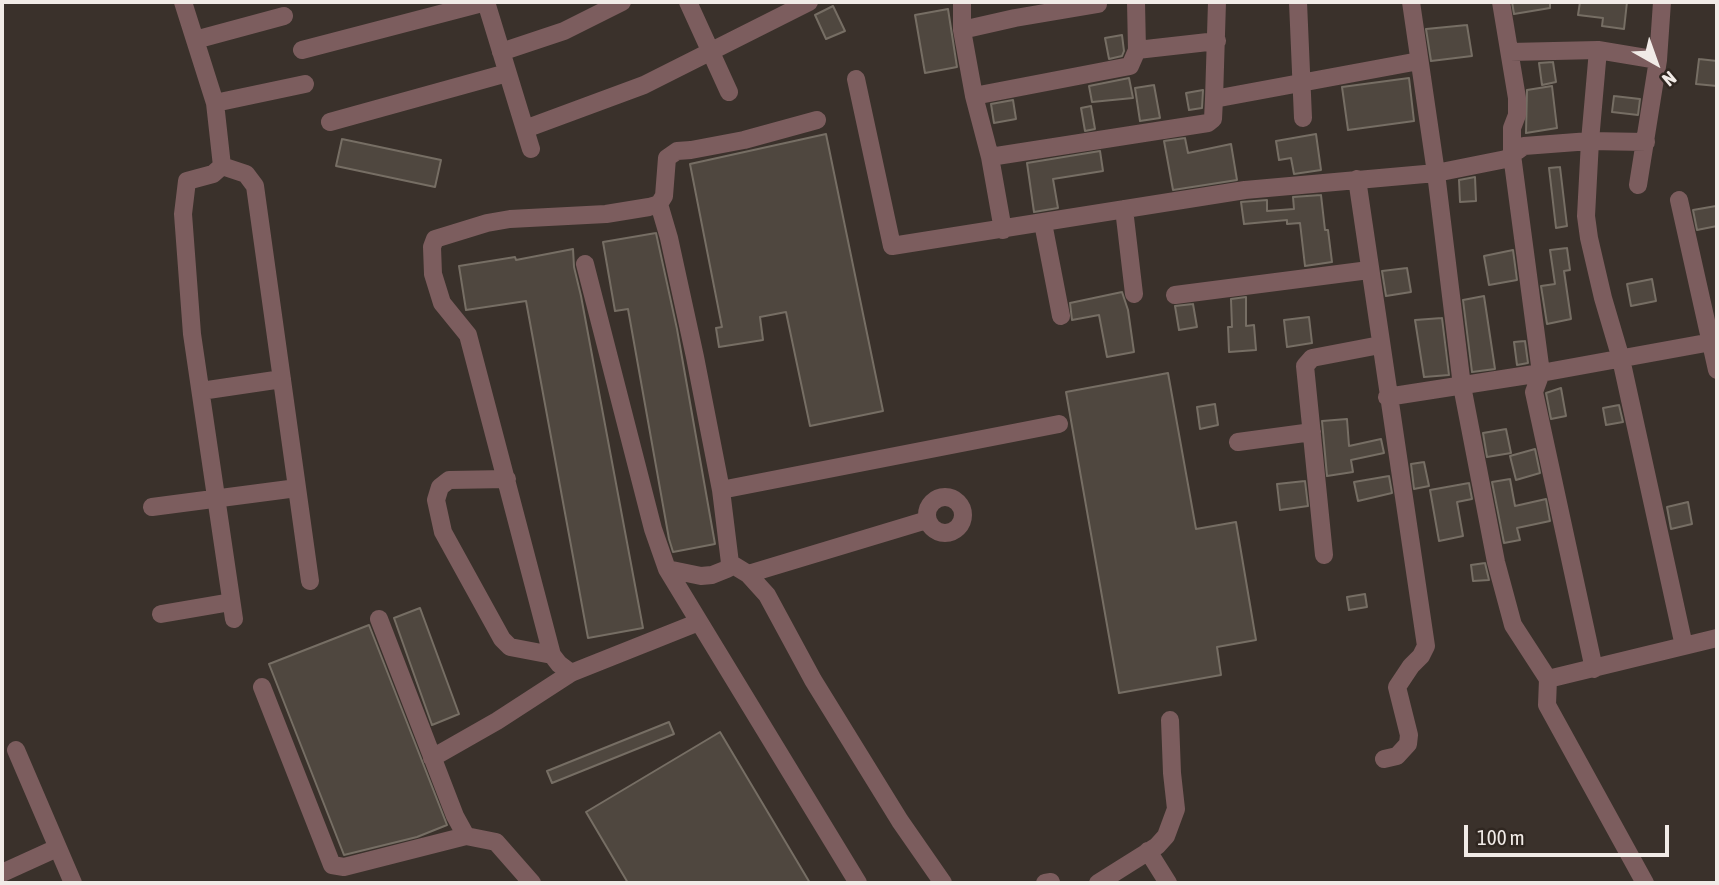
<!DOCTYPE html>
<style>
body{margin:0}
#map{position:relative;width:1719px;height:885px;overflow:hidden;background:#3a312b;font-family:"Asap Condensed",sans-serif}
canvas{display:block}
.frame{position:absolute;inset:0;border:4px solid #f1ebe7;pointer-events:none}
.north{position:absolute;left:1621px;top:28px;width:70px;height:70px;-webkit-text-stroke:5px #302721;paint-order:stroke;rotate:140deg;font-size:19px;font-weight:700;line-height:28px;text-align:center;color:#f1ebe7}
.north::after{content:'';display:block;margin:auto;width:24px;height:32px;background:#f1ebe7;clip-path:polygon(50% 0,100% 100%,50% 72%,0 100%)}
.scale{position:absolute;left:1464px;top:825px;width:205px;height:32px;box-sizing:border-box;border:4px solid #f1ebe7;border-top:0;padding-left:9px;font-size:21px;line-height:24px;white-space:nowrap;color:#f1ebe7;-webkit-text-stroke:5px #302721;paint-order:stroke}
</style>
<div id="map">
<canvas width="1719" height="885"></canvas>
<div class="frame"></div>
<div class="north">N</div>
<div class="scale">100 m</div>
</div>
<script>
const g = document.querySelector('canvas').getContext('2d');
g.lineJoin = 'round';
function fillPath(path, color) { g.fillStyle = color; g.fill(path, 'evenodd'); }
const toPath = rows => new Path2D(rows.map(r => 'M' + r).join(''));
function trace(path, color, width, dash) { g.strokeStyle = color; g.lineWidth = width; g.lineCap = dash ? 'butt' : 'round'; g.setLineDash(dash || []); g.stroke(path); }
const building = toPath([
 [1512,2,1550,2,1550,8,1514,14,1512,2],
 [1580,2,1627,2,1624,29,1602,26,1603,18,1578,15,1580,2],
 [833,6,845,31,826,39,815,15,833,6],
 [948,9,957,67,925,73,915,15,948,9],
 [1467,25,1472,56,1431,61,1426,29,1467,25],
 [1122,35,1124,51,1122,56,1109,59,1105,38,1122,35],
 [1699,59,1717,61,1717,86,1696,84,1699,59],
 [1553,62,1556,82,1542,85,1539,63,1553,62],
 [1129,78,1133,98,1092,102,1089,86,1129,78],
 [1409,78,1414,121,1348,130,1342,87,1409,78],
 [1154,85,1160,118,1140,121,1135,88,1154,85],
 [1552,86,1557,128,1526,133,1527,90,1552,86],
 [1203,90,1202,108,1189,110,1186,93,1203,90],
 [1614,96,1640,99,1638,115,1612,112,1614,96],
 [1013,100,1016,119,994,123,991,104,1013,100],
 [1091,106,1095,129,1085,131,1081,108,1091,106],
 [826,134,883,411,810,426,786,312,760,317,763,340,719,347,716,328,722,327,690,164,826,134],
 [1316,134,1321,170,1294,174,1291,158,1279,160,1276,141,1316,134],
 [1185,138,1188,153,1231,144,1237,180,1173,190,1164,141,1185,138],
 [342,139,441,160,435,187,336,166,342,139],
 [1100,151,1103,171,1053,179,1058,208,1034,212,1027,163,1100,151],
 [1560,167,1567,226,1556,228,1549,168,1560,167],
 [1475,177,1476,201,1460,202,1459,180,1475,177],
 [1321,195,1325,230,1328,230,1332,262,1305,266,1300,223,1287,224,1287,220,1244,224,1241,202,1267,200,1267,211,1294,209,1293,197,1321,195],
 [1716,206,1717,226,1697,230,1693,210,1716,206],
 [656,233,677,329,715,544,673,552,669,539,628,309,615,311,603,242,656,233],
 [1567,248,1570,270,1564,271,1571,319,1547,324,1541,286,1555,284,1550,250,1567,248],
 [573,249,574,267,581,296,643,628,588,638,526,301,466,310,459,266,515,257,516,260,573,249],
 [1513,250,1517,280,1489,285,1484,256,1513,250],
 [1407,268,1411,292,1386,296,1382,271,1407,268],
 [1652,279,1656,301,1631,306,1627,284,1652,279],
 [1122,292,1128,310,1134,352,1107,357,1099,315,1072,320,1070,303,1122,292],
 [1484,296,1495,369,1472,372,1463,300,1484,296],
 [1246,297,1246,326,1254,325,1256,350,1229,352,1228,327,1232,327,1231,299,1246,297],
 [1193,304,1197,327,1179,330,1175,306,1193,304],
 [1309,317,1312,343,1287,347,1284,320,1309,317],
 [1442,318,1449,375,1424,377,1415,320,1442,318],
 [1525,341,1528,363,1517,365,1514,342,1525,341],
 [1168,373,1196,529,1236,522,1256,640,1217,647,1221,675,1119,693,1066,392,1168,373],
 [1561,388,1566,416,1551,419,1546,393,1561,388],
 [1215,404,1218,425,1200,429,1197,407,1215,404],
 [1619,405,1623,422,1606,425,1603,408,1619,405],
 [1347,419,1349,446,1381,439,1384,453,1351,460,1353,472,1327,476,1322,421,1347,419],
 [1506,429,1511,453,1487,457,1483,433,1506,429],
 [1535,449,1540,473,1516,480,1510,456,1535,449],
 [1424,462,1429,486,1414,489,1411,464,1424,462],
 [1389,476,1392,493,1358,501,1354,482,1389,476],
 [1510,479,1515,506,1546,499,1550,521,1517,528,1520,540,1504,543,1492,482,1510,479],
 [1305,481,1308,506,1280,510,1277,484,1305,481],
 [1469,483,1472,499,1457,502,1463,536,1439,541,1430,490,1469,483],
 [1688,502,1692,524,1671,529,1667,507,1688,502],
 [1485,563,1489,580,1473,581,1471,565,1485,563],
 [1365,594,1367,607,1349,610,1347,597,1365,594],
 [420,608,459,714,432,725,394,618,420,608],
 [369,625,447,825,417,837,344,855,269,664,369,625],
 [669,722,674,734,552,783,547,771,669,722],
 [720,732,810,883,628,883,586,812,720,732]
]);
fillPath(building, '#4f473f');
trace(building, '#766e64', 2);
trace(toPath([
 [183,2,215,103,222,166],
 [486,2,531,149],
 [688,2,729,92],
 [962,2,962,30,974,96,990,157,1003,230],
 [1298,2,1303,118],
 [1411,2,1436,173,1462,386,1496,562,1513,625,1548,679],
 [1501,2,1517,98,1517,115,1512,128,1512,155,1541,373,1534,392,1594,669],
 [962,30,1015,18,1098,4],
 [195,40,284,16],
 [302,50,486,2],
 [1137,50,1217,41],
 [501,52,564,31,622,2],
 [1510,52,1598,50],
 [856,79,892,246,1245,190,1436,173,1506,159,1524,146,1590,141,1598,50,1658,60],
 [974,96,1130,66,1137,50,1136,2],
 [1214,99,1217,2],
 [215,103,305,84],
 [330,122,507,73],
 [525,129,644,85,809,2],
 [1646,142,1590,141,1586,216,1589,238,1603,298,1621,359,1684,646],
 [990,157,1208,123,1213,119,1214,99,1419,61],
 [222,166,213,174,187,181,183,214,192,334,234,619],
 [222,166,246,174,255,186,310,581],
 [1357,179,1426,646,1421,656,1411,666,1397,687,1409,735,1408,744,1397,756,1384,759],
 [1638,185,1658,60,1662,2],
 [1679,200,1717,370],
 [659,204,669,238,695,357,721,490,730,563,727,569,712,575,701,576,667,569],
 [1124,209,1134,294],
 [1043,223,1061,316],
 [585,264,653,529,667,569,858,883],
 [1175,295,1369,270],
 [201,391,282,379],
 [1387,397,1541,373,1717,341],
 [1238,442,1312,432],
 [507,479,449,480,440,487,436,500,443,532,502,639,510,647,552,655],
 [721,490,1059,424],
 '927 515a18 18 0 1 1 36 0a18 18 0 1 1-36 0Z',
 [152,507,297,488],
 [1324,555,1305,366,1312,358,1380,345],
 [730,563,748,574,767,595,813,680,900,821,943,883],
 [748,574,927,520],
 [161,614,231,602],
 [379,619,455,816,466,836,496,842,532,883],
 [571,673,559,664,552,655,468,335,442,303,433,274,432,247,435,239,487,223,510,219,606,214,649,207,659,204,664,196,667,158,677,151,691,150,744,140,817,120],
 [262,687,332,865,344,867,466,836],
 [16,750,73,883],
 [432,758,497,721,571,673,699,622],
 [1148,851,1168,883],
 [2,873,57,848],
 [1045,883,1051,882],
 [1098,883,1157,846,1166,836,1176,809,1172,773,1170,720],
 [1645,883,1547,705,1548,679,1717,638]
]), '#7c5d5e', 18);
</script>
